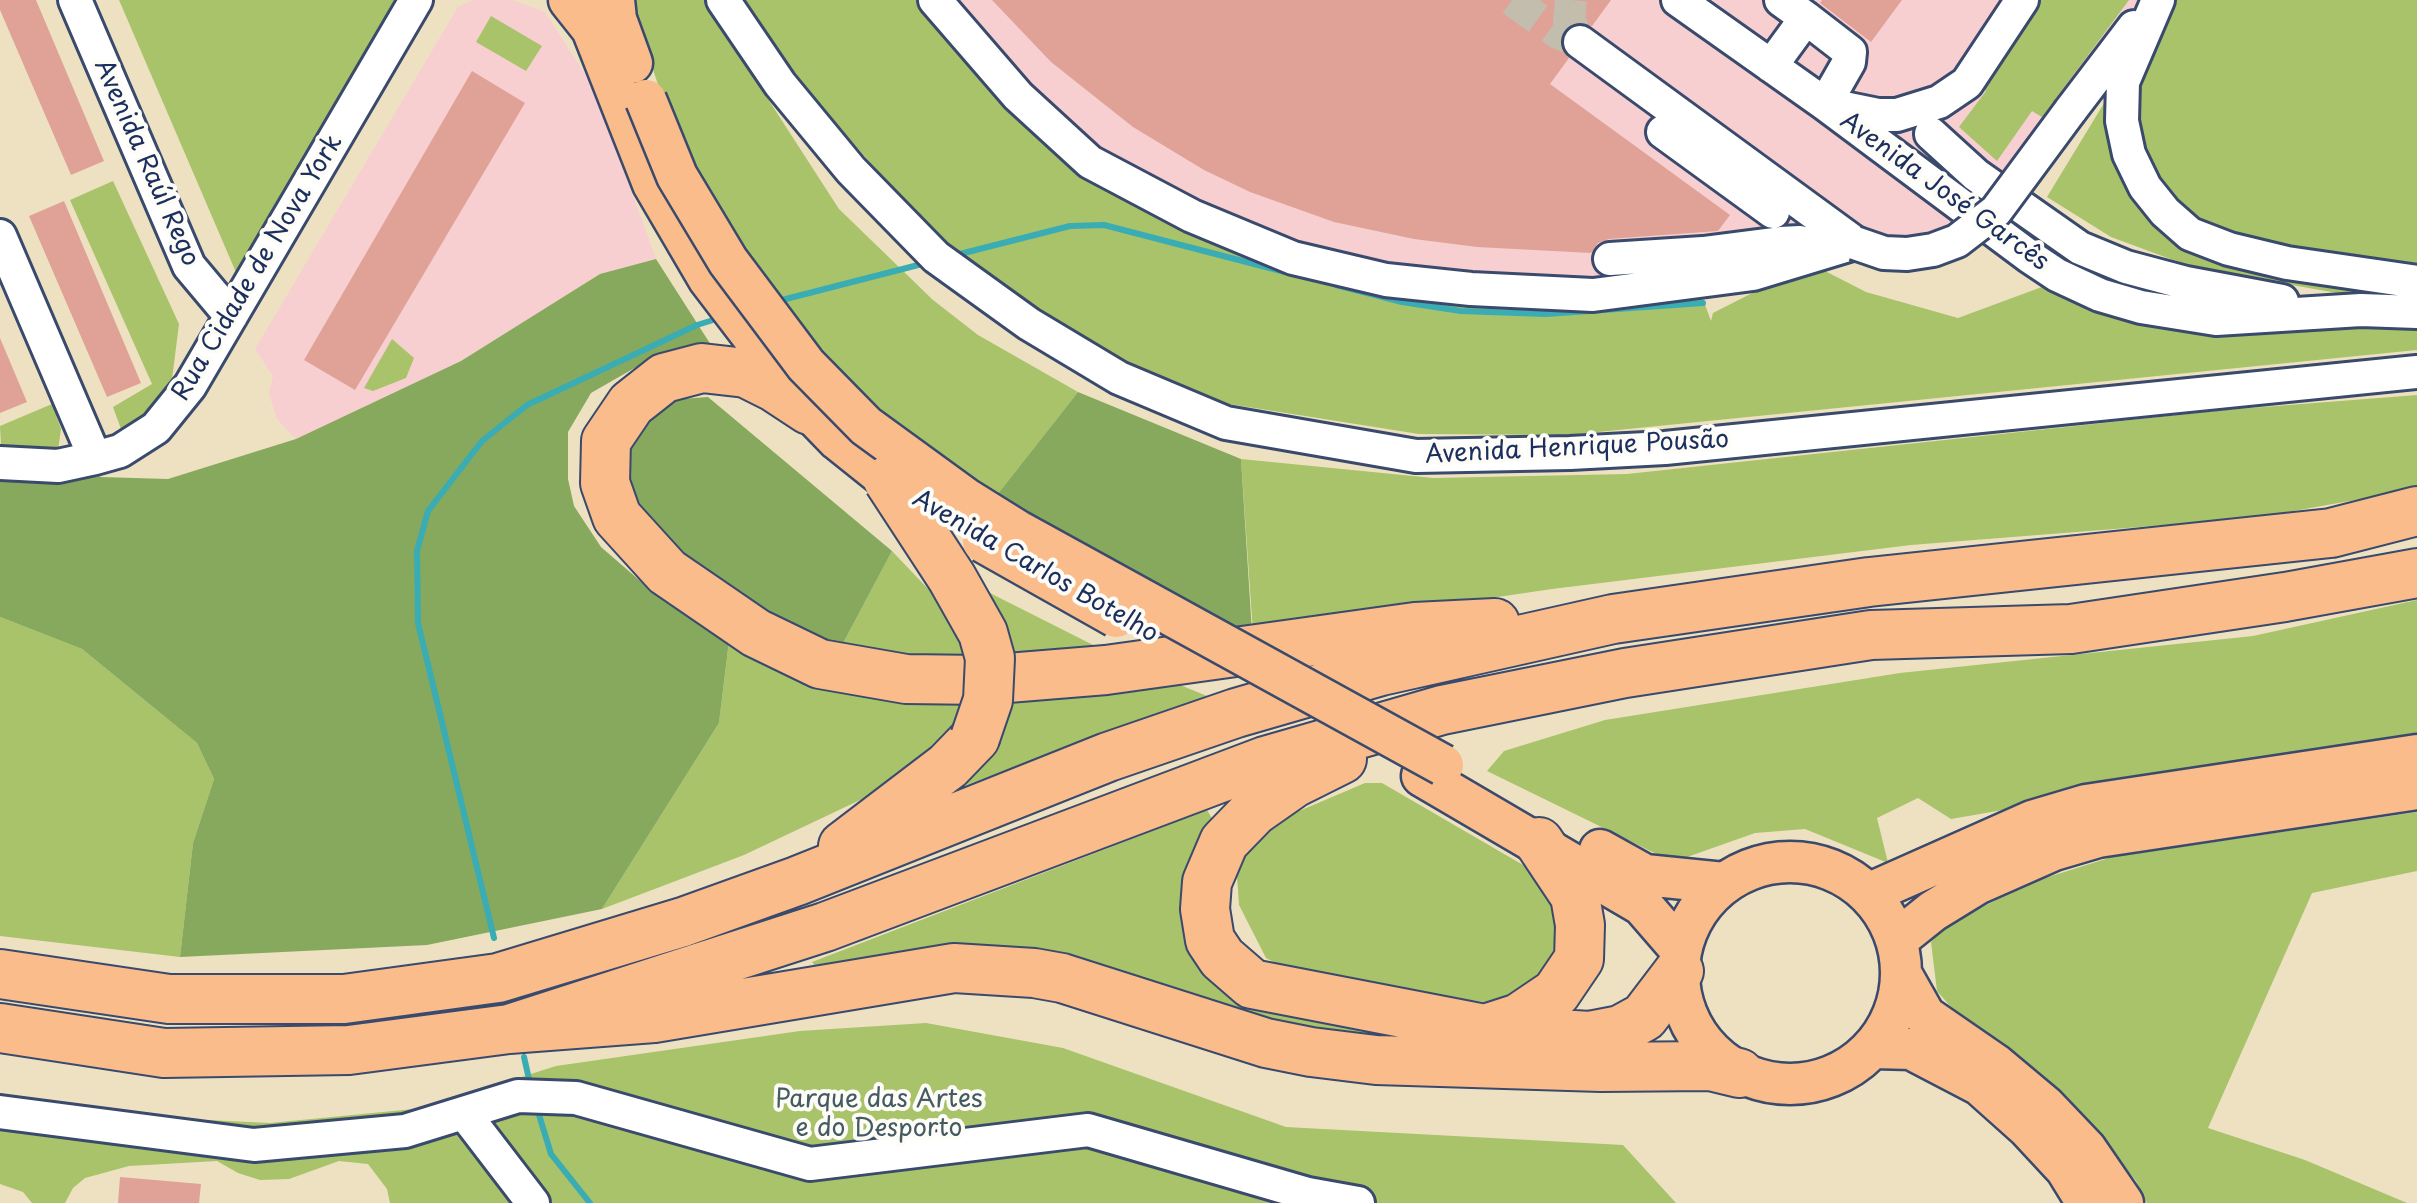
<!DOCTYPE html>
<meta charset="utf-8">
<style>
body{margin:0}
canvas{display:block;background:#ede1c1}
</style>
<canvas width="2417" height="1203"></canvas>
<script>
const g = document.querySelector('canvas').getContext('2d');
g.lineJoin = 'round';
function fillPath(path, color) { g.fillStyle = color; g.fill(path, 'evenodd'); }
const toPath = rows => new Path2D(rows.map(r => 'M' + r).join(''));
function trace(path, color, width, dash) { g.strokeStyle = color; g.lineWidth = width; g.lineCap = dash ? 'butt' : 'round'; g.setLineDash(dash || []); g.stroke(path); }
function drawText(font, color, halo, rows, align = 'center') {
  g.font = font + ' "Playpen Sans",sans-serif'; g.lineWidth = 8; g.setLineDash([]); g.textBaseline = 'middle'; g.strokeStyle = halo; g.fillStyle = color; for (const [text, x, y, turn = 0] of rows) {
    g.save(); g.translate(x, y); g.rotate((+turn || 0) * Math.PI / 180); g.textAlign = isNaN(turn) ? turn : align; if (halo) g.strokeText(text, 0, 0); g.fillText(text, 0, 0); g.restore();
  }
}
fillPath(toPath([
 [473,0,512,0,545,12,594,88,656,259,600,274,461,361,296,439,277,419,269,394,273,376,255,349,458,7],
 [935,0,2155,0,1996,211,1884,253,1593,295,1386,280,1090,162]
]), '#f7cfd0');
fillPath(toPath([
 [119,0,403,0,241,284],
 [635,0,704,0,839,209,933,300,978,335,1078,392,993,500,861,402,797,335,678,144,636,19],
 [744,0,919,0,993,89,1289,265,1701,294,1711,321,1713,313,1770,284,1823,270,1866,292,1958,318,2050,284,2235,327,2417,327,2417,350,1568,435,1419,434,1229,404,1127,363,1032,306,927,228,787,67],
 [2036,0,2129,0,2042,117,2032,111,1997,161,1959,127,1986,91,1974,81],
 [2176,0,2417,0,2417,265,2292,247,2208,228,2183,215,2145,164,2134,91,2163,18],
 [491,16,542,46,526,71,476,42],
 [2109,95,2153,222,2173,241,2208,259,2399,290,2414,300,2359,297,2192,267,2111,237,2047,197],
 [113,181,179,324,171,387,144,422,121,429,113,407,152,384,70,200],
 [392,339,414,358,406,378,373,391,364,388],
 [2417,395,2417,489,2254,518,1911,545,1552,589,1253,633,1241,459,1433,478,1627,474,2225,410],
 [52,404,61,429,58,450,1,445,0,426],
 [892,551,951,613,965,655,952,665,840,649],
 [978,587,1111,654,1006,669],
 [2417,600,2417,738,1951,819,1918,798,1877,818,1888,863,1805,829,1755,833,1673,862,1487,771,1504,751,1605,720,1900,673,2253,636],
 [0,617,82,649,197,743,214,779,193,843,180,957,0,936],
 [729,641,969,695,961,715,932,754,879,791,744,855,602,909,719,723],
 [1151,673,1207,696,950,791,1013,694],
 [1365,783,1382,783,1542,876,1563,920,1563,946,1530,998,1491,1003,1303,977,1266,958,1239,905,1237,876,1243,846,1278,820],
 [1207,810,1213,820,1191,937,1533,1056,1237,1023,1158,998,823,975,812,962],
 [2417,812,2417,871,2312,893,2208,1128,2305,1160,2407,1203,2147,1203,2136,1181,2091,1126,2038,1071,1957,1014,1937,991,1931,942,1943,928,2026,884,2112,857],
 [926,1023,1063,1048,1286,1127,1623,1145,1676,1203,390,1203,387,1189,368,1164,339,1161,289,1179,260,1180,238,1173,217,1161,129,1166,85,1178,73,1188,65,1203,32,1203,23,1192,0,1184,0,1093,103,1115,270,1123,424,1108,556,1066,800,1031]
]), '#a8c36a');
fillPath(toPath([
 [656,259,718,356,638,366,591,393,568,432,568,479,574,506,601,547,653,592,729,641,719,723,602,909,427,945,180,957,193,843,214,779,197,743,82,649,0,617,0,474,168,479,296,439,461,361,600,274],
 [1078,392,1241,459,1252,633,1197,611,993,500],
 [708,397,892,551,840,649,690,568,622,488,625,451,642,422,668,400]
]), '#86a95e');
trace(toPath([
 [952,256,1070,226,1104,225,1285,272],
 [1336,285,1402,302,1461,311,1546,314,1703,303],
 [778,301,926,263],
 [494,938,418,623,417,551,428,511,482,441,527,405,697,325,723,317],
 [524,1057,531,1088],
 [536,1105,551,1154,590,1203]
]), '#3aacb4', 6);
fillPath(toPath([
 [0,0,36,0,104,161,71,175,0,10],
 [992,0,1611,0,1592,26,1573,23,1563,31,1561,49,1569,58,1550,84,1730,215,1718,231,1609,239,1598,243,1591,253,1477,247,1414,239,1334,222,1250,192,1204,170,1133,127,1051,62],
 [1822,0,1902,0,1871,42,1820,3],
 [472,71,525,103,355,390,304,360],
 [64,201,141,383,107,397,29,216],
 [0,338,27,402,0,413],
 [120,1177,201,1184,199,1203,118,1203]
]), '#e0a297');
trace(toPath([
 [1512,0,1558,33,1580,42],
 [1571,0,1569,20,1580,42]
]), '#c3bdad', 32, [32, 16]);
const minor = toPath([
 [75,0,189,266,231,316],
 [723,0,780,84,851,170,936,257,1029,324,1119,378,1226,423,1416,456,1570,453,1665,448,2417,372],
 [935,0,1018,96,1090,162,1192,216,1293,258,1386,280,1471,289,1593,295,1753,274,1855,243],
 [1678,0,1825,104,2030,257,2057,275,2100,295,2141,307,2216,319,2361,310,2417,312],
 [1781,0,1806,18],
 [2158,0,2123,82,2122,121,2129,154,2145,187,2165,212,2190,234,2229,249,2287,263,2417,282],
 [1580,42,1855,243],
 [1771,66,1806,18,1850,52,1849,62,1825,104],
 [1834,106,1878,115,1897,115,1939,102,1967,83,2022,0],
 [2070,111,2134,27],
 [1663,132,1773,212],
 [1931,134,1976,175,2080,248,2126,267,2186,283,2282,301],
 [0,236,95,458],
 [1610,259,1703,253,1781,243,1800,242,1824,249],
 [0,463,58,466,95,458,120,451,156,428,190,386,416,0],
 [0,1112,254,1145,405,1131,518,1096,576,1098,810,1164,1088,1130,1308,1194,1358,1203],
 [464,1113,533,1203]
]);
const major = toPath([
 [569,0,592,29,653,184,708,278,809,410,838,440,888,480],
 [614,0,616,19,632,63],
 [1422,776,1642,905,1681,950],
 [1600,850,1645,875,1724,883],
 '1679 973a111 111 0 1 1 222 0a111 111 0 1 1-222 0Z',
 [1870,893,2032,821,2086,805,2417,755],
 [1898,939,1933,911,1977,884,2054,850,2098,837,2417,789],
 [1903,977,1925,1016,1996,1065,2045,1106,2086,1149,2123,1203],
 [1874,1048,1911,1049,1980,1085,2027,1127,2066,1169,2087,1203]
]);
const highway = toPath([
 [809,410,774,387,746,373,702,368,664,378,631,404,606,441,605,483,617,517,667,572,756,633,820,664,906,679,983,680,1106,670,1415,627,1495,623],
 [1342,759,1294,783,1254,811,1224,842,1207,882,1205,909,1210,940,1222,958,1252,984,1485,1029,1589,1036,1620,1030,1644,1017,1679,971],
 [843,846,948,766,975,738],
 [0,974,169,999,344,999,498,978,683,922,797,881,1108,757,1236,713,1381,671,1613,619,1869,582,2331,533,2417,511],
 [0,1028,164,1053,349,1050,509,1029,654,1018,954,968,1034,973,1062,978,1266,1043,1311,1052,1376,1060,1601,1067,1710,1066,1739,1073],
 [1488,1028,1519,1018,1556,993,1579,959,1580,925,1575,896,1539,842],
 [509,1029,825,927,1265,761,1442,710,1625,673,1871,635,2071,629,2285,597,2417,573]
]);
trace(minor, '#3a4a6d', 38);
trace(major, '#3a4a6d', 45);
trace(highway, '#3a4a6d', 52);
trace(minor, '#fff', 32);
trace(major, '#f9bc8a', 40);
trace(highway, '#f9bc8a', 48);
const minorBridge = toPath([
 [1855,243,1884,253,1907,254,1933,250,1957,241,1996,211,2070,111]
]);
const majorBridge = toPath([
 [646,100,677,176,728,261,806,365,866,426,965,498,1018,531,1443,765],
 [983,542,1116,617]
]);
const highwayBridge = toPath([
 [888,480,952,578,983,633,990,658,988,700,975,738]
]);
trace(minorBridge, '#3a4a6d', 38, []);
trace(majorBridge, '#3a4a6d', 45, []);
trace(highwayBridge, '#3a4a6d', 52, []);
trace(minorBridge, '#fff', 32);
trace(majorBridge, '#f9bc8a', 40);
trace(highwayBridge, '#f9bc8a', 48);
drawText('25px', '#1b2f5e', '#fdfcf7', [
 ["Avenida Raúl Rego",146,163,66],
 ["Avenida José Garcês",1944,192,36],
 ["Rua Cidade de Nova York",258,268,-59],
 ["Avenida Henrique Pousão",1577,448,-3],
 ["Avenida Carlos Botelho",1035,567,30]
]);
drawText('25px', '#455b62', '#fdfcf7', [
 ["Parque das Artes",879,1100],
 ["e do Desporto",879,1129]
]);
</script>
